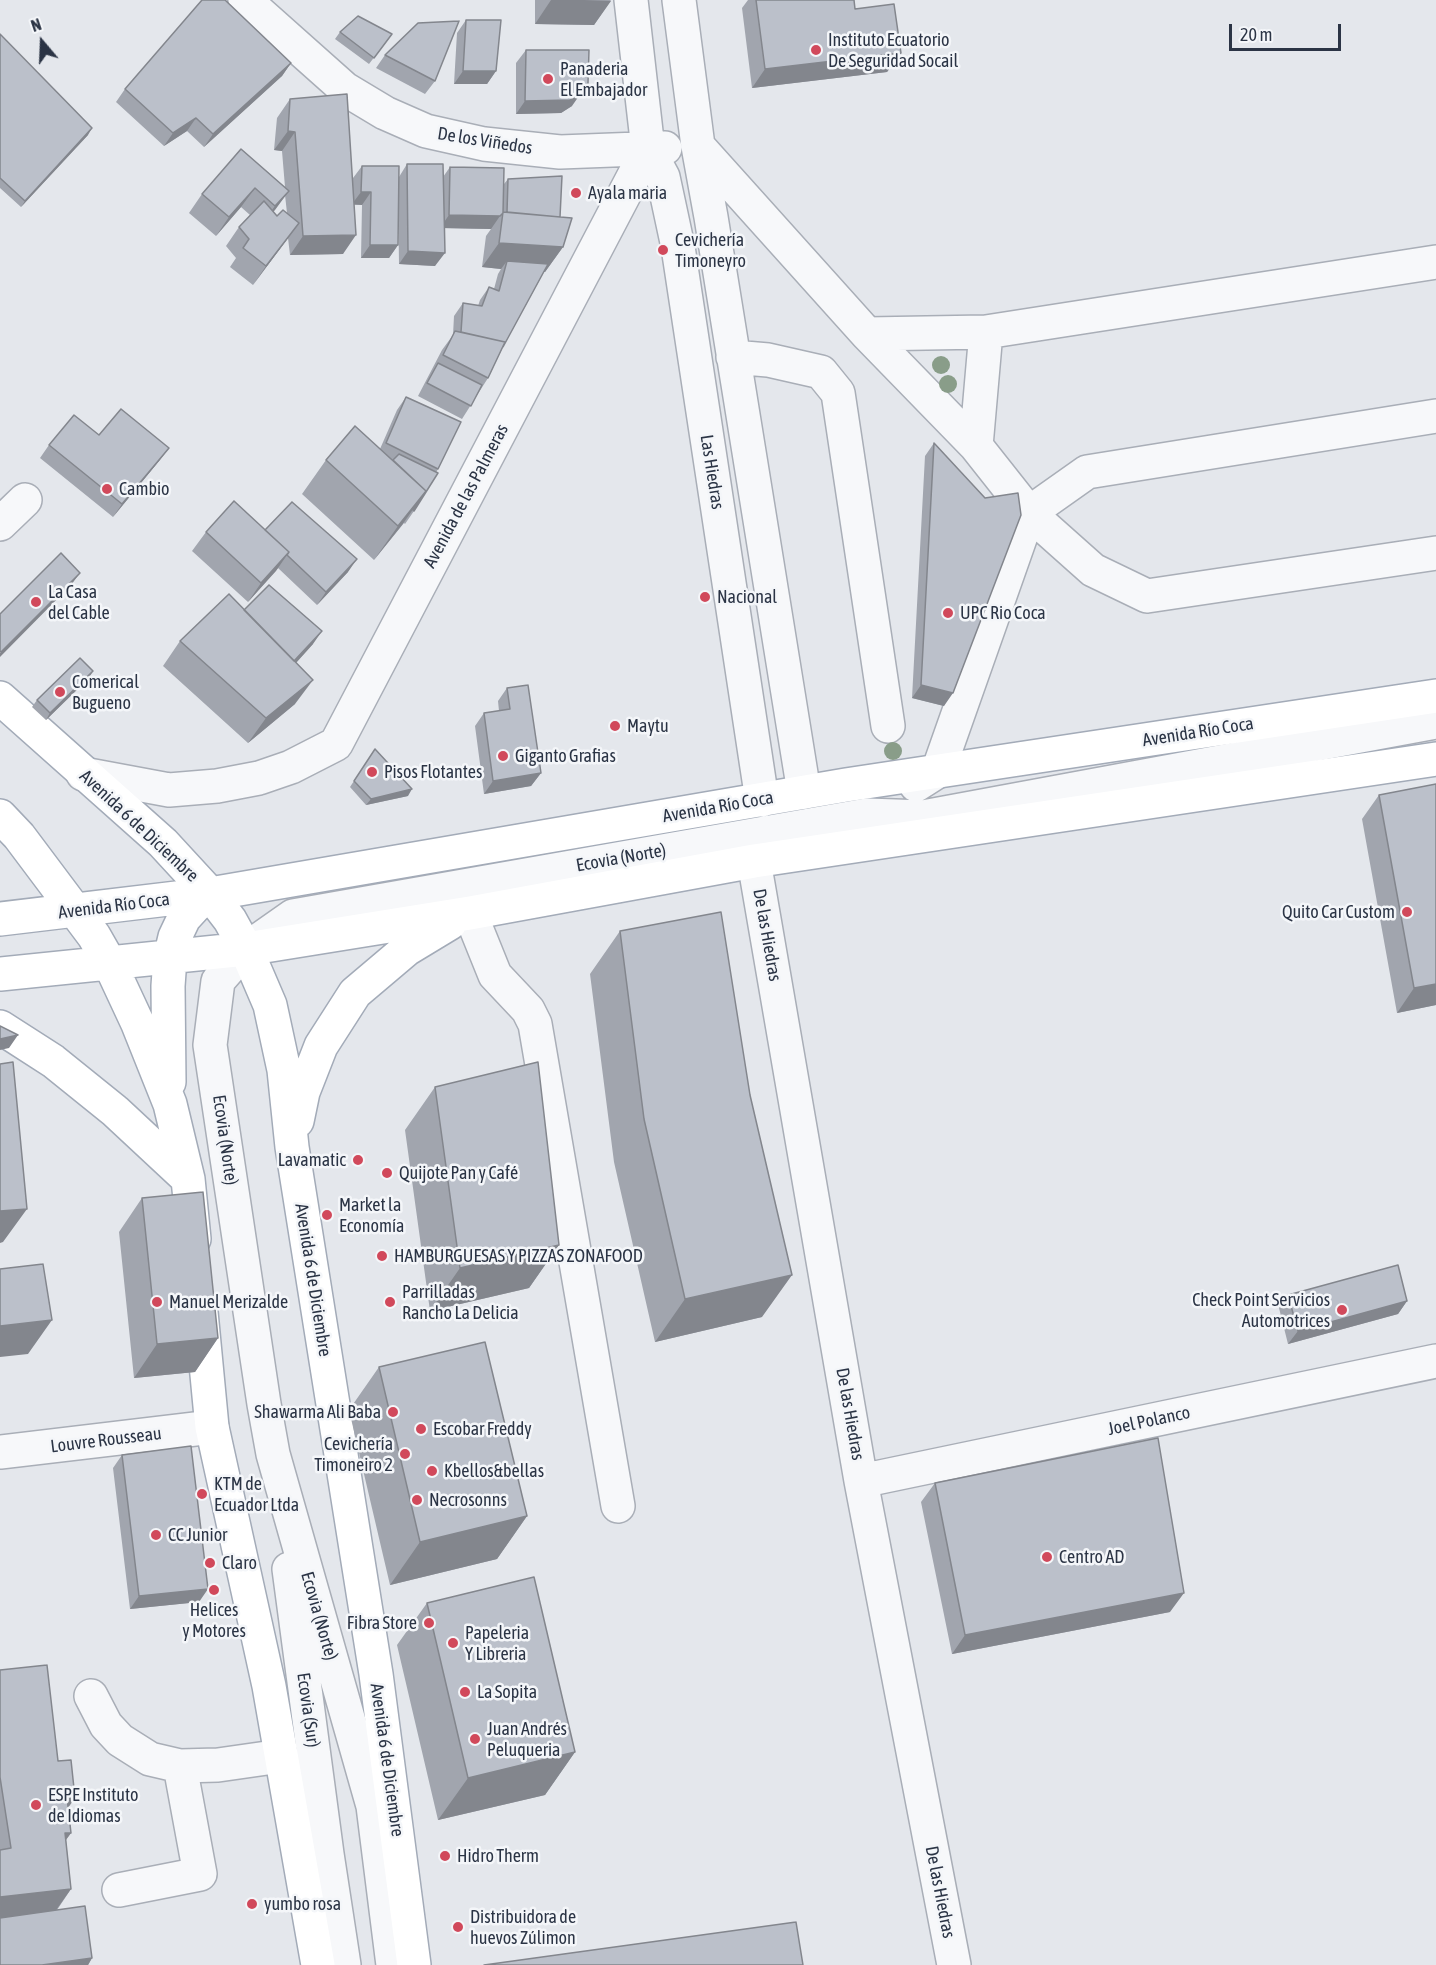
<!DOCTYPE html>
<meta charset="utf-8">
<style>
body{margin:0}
#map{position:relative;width:1436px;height:1965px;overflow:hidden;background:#e4e7ec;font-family:"Asap Condensed",sans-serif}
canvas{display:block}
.north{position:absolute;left:12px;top:12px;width:60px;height:60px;-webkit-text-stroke:4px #f4f6f9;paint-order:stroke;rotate:341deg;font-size:16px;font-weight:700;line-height:24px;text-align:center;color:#2b3445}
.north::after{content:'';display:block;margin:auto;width:21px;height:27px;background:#2b3445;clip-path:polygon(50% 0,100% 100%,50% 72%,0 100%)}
.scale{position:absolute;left:1229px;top:24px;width:112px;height:27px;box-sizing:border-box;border:3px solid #2b3445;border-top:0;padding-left:8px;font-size:18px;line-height:21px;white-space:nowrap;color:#2b3445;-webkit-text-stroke:4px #f4f6f9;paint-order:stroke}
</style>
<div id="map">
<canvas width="1436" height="1965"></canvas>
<div class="north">N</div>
<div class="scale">20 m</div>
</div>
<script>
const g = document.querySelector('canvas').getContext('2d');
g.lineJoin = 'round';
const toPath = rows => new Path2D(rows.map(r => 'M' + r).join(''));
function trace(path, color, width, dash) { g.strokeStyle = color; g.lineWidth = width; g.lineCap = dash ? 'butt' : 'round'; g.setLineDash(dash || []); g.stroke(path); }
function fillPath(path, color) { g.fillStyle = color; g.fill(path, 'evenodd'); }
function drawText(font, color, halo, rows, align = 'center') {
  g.font = font + ' "Asap Condensed",sans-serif'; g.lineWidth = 5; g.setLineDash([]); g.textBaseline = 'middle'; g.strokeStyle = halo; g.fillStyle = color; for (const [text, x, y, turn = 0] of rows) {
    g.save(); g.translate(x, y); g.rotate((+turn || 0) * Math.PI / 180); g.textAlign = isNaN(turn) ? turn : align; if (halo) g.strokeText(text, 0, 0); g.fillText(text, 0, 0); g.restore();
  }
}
const minor = toPath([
 [245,0,345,89,385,113,426,131,484,144,560,152,665,148],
 [679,0,698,146,711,217,804,792],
 [698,146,867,334,976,446,1029,513,1093,570,1147,596,1436,553],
 [648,149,663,177,678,247,762,800],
 [867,334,986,332],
 [733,357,768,360,821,372,838,393,888,726],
 [976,446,986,332,1436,262],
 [0,524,25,500],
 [83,774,169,790,217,786,259,778,291,767,336,744,648,149,631,0],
 [916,785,938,771,1029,513,1087,472,1436,416],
 [754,861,861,1481,954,1965],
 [470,913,495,975,528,1010,535,1024,618,1506],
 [0,1452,212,1427],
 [861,1481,1436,1361],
 [289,1569,327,1854,344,1965],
 [91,1696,106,1725,120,1740,150,1759,180,1766,218,1765,281,1756],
 [119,1890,200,1874,180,1766],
 [393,1965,373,1806,273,1454,264,1404,210,1045,218,981,246,949,293,916,867,815,923,817,1436,722]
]);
const major = toPath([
 [0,698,163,843,210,894,230,920,246,949,270,1005,284,1070,292,1147,376,1674,414,1965],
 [0,816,19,836,94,936,110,964,138,1024,170,1104,188,1179,194,1239],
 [0,919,210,894,846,785,1436,696],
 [0,974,246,949,470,913,754,861,1436,759],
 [0,1027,53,1061,115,1111,188,1179],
 [169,1082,168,986,170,958,175,937,184,918,195,906,210,894],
 [297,1121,303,1092,321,1046,355,993,407,949,450,923],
 [201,1312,212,1427,269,1686,318,1965]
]);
trace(minor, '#a9aeb7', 36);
trace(major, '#a3abb8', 36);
trace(minor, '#f7f8fa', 33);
trace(major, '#fff', 33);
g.fillStyle = '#899d89';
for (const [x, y] of [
 [941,365],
 [948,384],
 [893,751]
]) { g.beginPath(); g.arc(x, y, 9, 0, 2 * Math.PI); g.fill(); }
fillPath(toPath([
 [535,0,611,0,594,25,535,24],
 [748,0,854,0,855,9,901,53,887,72,752,88,742,8],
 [466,20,496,71,487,84,454,84,457,33],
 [340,32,392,34,369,64,335,39],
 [0,34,88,135,21,207,0,188],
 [526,50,572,106,561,113,516,114,516,63],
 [385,55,435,81,425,94,376,68],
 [291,63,282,76,204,147,187,131,164,146,116,102,125,89],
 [290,99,353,178,362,166,399,177,407,164,443,177,450,167,504,184,508,179,560,217,563,247,545,272,544,272,503,347,488,378,462,419,418,396,442,350,453,335,454,316,463,303,478,306,480,300,489,287,494,289,498,274,501,269,482,267,486,236,491,229,444,228,435,266,399,264,398,191,398,245,389,258,361,258,362,205,354,205,343,254,290,255,288,238,253,285,230,267,236,258,226,246,239,227,250,215,241,207,216,236,189,213,202,194,241,149,285,187,282,151,274,150,277,118],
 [285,195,287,213,277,216,273,212],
 [406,397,438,469,414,511,405,524,404,523,374,560,302,494,326,460,380,449,397,410],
 [99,435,169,448,159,461,113,517,40,458,49,445],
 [934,443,985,498,944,706,912,698,925,456],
 [265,530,348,572,317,605,278,568,248,602,192,551,206,532],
 [244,610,313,644,296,663,295,704,248,743,163,666,180,641],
 [89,678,46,720,32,707,37,700],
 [507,688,541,773,531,786,484,794,475,726,484,713,499,711,498,701],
 [375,749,408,796,366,805,350,787],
 [1436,784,1436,1005,1397,1013,1362,819,1379,795],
 [620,931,762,1317,655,1342,614,1162,590,974],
 [435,1087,559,1245,529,1288,430,1311,405,1130],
 [142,1198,218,1338,195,1372,134,1378,119,1232],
 [1288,1295,1407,1301,1398,1314,1288,1344,1279,1308],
 [379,1367,527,1516,497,1559,390,1585,349,1410],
 [122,1455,199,1602,130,1609,113,1468],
 [935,1483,1170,1612,952,1654,921,1502],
 [427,1603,575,1752,545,1795,438,1820,397,1645],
 [0,1670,58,1761,68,1808,71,1833,66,1840,71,1889,57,1910,92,1958,88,1965,0,1965]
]), '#a1a5ae');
fillPath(toPath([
 [551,0,584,0,611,1,594,25,535,24],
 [901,53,887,72,752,88,765,69],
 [291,63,282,76,204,147,213,134],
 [463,71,496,71,487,84,454,84],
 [588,83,572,106,561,113,516,114,525,101],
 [196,118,187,131,164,146,173,133],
 [92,128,88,135,21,207,25,201],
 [288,131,295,132,282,151,274,150],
 [255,188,241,207,216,236,229,217],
 [289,191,275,210,261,225,275,206],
 [361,192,371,192,362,205,352,204],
 [449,215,500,216,491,229,440,228],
 [299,223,285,242,253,285,266,266],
 [356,235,343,254,290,255,303,236],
 [499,243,563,247,545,272,505,269,507,261,501,269,482,267],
 [370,245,398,245,389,258,361,258],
 [408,251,445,253,435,266,399,264],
 [169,448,159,461,113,517,122,504],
 [426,491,402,525,374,560,398,526],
 [289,552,276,571,248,602,261,583],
 [357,559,348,572,317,605,326,592],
 [80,573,71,585,0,657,0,653],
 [322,631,313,644,284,676,293,663],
 [93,671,89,678,46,720,50,713],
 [313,680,295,704,248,743,266,718],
 [921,685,953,693,944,706,912,698],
 [541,773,531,786,484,794,493,781],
 [412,789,408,796,366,805,371,799],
 [1436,984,1436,1005,1397,1013,1414,988],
 [18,1035,9,1048,0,1050,0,1039],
 [27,1209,3,1242,0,1243,0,1211],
 [559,1245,529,1288,430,1311,460,1268],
 [792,1275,762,1317,655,1342,685,1299],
 [1407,1301,1398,1314,1288,1344,1298,1331],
 [52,1320,28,1354,0,1357,0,1326],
 [218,1338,195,1372,134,1378,157,1344],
 [527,1516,497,1559,390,1585,420,1542],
 [208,1589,199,1602,130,1609,139,1596],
 [1184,1593,1170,1612,952,1654,965,1635],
 [575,1752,545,1795,438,1820,468,1778],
 [67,1798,75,1798,58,1822],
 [65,1833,71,1833,53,1857],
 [71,1889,54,1913,0,1920,0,1897],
 [92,1958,88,1965,42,1965]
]), '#83868d');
const building = toPath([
 [202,0,225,0,291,63,213,134,196,118,173,133,125,89,202,0],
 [756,0,854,0,855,9,894,4,901,53,765,69,756,0],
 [358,16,392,34,374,58,340,32,358,16],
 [466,20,501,20,496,71,463,71,466,20],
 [459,21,435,81,385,55,418,23,459,21],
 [0,34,92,128,25,201,0,178,0,34],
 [526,50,589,50,588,83,581,93,570,100,525,101,526,50],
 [347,94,356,235,303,236,295,132,288,131,290,99,347,94],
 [241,149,289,191,275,206,255,188,229,217,202,194,241,149],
 [407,164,443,164,445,253,408,251,407,164],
 [362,166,399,166,398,245,370,245,371,192,361,192,362,166],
 [450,167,504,168,503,213,500,216,449,215,450,167],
 [562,176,560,217,507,212,508,179,562,176],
 [264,201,277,216,283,210,299,223,266,266,243,248,249,239,239,227,264,201],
 [503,212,572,218,563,247,499,243,503,212],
 [507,261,548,264,503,347,505,342,461,332,463,303,482,306,489,287,499,291,507,261],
 [455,331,505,342,488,378,443,355,455,331],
 [438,363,482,385,471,406,427,383,438,363],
 [406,397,461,422,438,469,386,443,406,397],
 [121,409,169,448,122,504,49,445,74,415,99,435,121,409],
 [355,426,426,491,398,526,326,460,355,426],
 [934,443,985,498,1018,493,1021,515,953,693,921,685,934,443],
 [399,454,438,473,414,511,413,510,426,491,393,460,399,454],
 [234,501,289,552,261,583,206,532,234,501],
 [292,502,357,559,326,592,287,555,289,552,265,530,292,502],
 [61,553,80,573,1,652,0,651,0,614,61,553],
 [269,585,322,631,294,661,244,610,269,585],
 [229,594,313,680,266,718,180,641,229,594],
 [80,658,93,671,50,713,37,700,80,658],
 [528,685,541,773,493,781,484,713,510,709,507,688,528,685],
 [375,749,412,789,371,799,354,781,375,749],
 [1436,784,1436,984,1414,988,1379,795,1436,784],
 [721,912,750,1095,792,1275,685,1299,644,1119,620,931,721,912],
 [0,1026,18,1035,0,1039,0,1026],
 [13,1062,27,1209,0,1211,0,1064,13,1062],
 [538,1062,559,1245,460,1268,435,1087,538,1062],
 [203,1192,218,1338,157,1344,142,1198,203,1192],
 [43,1264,52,1320,0,1326,0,1269,43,1264],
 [1398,1265,1407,1301,1298,1331,1288,1295,1398,1265],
 [485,1342,527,1516,420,1542,379,1367,485,1342],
 [1158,1438,1184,1593,965,1635,935,1483,1158,1438],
 [191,1446,208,1589,139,1596,122,1455,191,1446],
 [534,1577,575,1752,468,1778,427,1603,534,1577],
 [47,1665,58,1761,71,1760,75,1798,67,1798,71,1833,65,1833,71,1889,0,1897,0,1850,11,1848,0,1777,0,1670,47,1665],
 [85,1906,92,1958,42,1965,0,1965,0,1918,85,1906],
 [796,1922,803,1965,484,1965,796,1922]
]);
fillPath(building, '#bbc0ca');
trace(building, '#83868d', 1.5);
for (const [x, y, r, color] of [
 [816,50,6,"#d1495b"],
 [548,79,6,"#d1495b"],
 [576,193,6,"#d1495b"],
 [663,250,6,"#d1495b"],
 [107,489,6,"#d1495b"],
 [705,597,6,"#d1495b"],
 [36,602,6,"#d1495b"],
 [948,613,6,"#d1495b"],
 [60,692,6,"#d1495b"],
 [615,726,6,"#d1495b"],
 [503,756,6,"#d1495b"],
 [372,772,6,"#d1495b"],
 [1407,912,6,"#d1495b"],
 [358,1160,6,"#d1495b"],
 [387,1173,6,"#d1495b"],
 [327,1215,6,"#d1495b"],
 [382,1256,6,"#d1495b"],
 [157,1302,6,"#d1495b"],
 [390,1302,6,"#d1495b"],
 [1342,1310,6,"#d1495b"],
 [393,1412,6,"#d1495b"],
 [421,1429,6,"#d1495b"],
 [405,1454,6,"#d1495b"],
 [432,1471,6,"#d1495b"],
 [202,1494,6,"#d1495b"],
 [417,1500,6,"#d1495b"],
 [156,1535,6,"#d1495b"],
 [1047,1557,6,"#d1495b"],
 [210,1563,6,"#d1495b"],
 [214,1590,6,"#d1495b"],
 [429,1623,6,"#d1495b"],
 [453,1643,6,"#d1495b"],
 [465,1692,6,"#d1495b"],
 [475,1739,6,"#d1495b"],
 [36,1805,6,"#d1495b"],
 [445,1856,6,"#d1495b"],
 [252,1904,6,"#d1495b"],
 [458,1927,6,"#d1495b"]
]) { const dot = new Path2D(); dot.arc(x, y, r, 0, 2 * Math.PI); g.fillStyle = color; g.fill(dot); trace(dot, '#f4f6f9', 2); }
drawText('18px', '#2b3445', '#f4f6f9', [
 ["Instituto Ecuatorio",828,40],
 ["De Seguridad Socail",828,61],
 ["Panaderia",560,69],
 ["El Embajador",560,90],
 ["Ayala maria",588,193],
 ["Cevichería",675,240],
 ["Timoneyro",675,261],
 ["Cambio",119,489],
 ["La Casa",48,592],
 ["del Cable",48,613],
 ["Nacional",717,597],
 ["UPC Rio Coca",960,613],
 ["Comerical",72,682],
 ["Bugueno",72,703],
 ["Maytu",627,726],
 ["Giganto Grafias",515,756],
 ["Pisos Flotantes",384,772],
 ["Quito Car Custom",1395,912,"right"],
 ["Lavamatic",346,1160,"right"],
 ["Quijote Pan y Café",399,1173],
 ["Market la",339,1205],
 ["Economía",339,1226],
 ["HAMBURGUESAS Y PIZZAS ZONAFOOD",394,1256],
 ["Parrilladas",402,1292],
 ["Rancho La Delicia",402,1313],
 ["Check Point Servicios",1330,1300,"right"],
 ["Automotrices",1330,1321,"right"],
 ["Manuel Merizalde",169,1302],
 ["Shawarma Ali Baba",381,1412,"right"],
 ["Escobar Freddy",433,1429],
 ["Cevichería",393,1444,"right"],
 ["Timoneiro 2",393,1465,"right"],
 ["Kbellos&bellas",444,1471],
 ["KTM de",214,1484],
 ["Ecuador Ltda",214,1505],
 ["Necrosonns",429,1500],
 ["CC Junior",168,1535],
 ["Centro AD",1059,1557],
 ["Claro",222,1563],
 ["Helices",214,1610,"center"],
 ["y Motores",214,1631,"center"],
 ["Fibra Store",417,1623,"right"],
 ["Papeleria",465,1633],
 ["Y Libreria",465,1654],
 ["La Sopita",477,1692],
 ["Juan Andrés",487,1729],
 ["Peluqueria",487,1750],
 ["ESPE Instituto",48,1795],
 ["de Idiomas",48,1816],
 ["Hidro Therm",457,1856],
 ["yumbo rosa",264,1904],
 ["Distribuidora de",470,1917],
 ["huevos Zúlimon",470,1938]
], 'left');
drawText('18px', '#2b3445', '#f4f6f9', [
 ["De los Viñedos",485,141,9],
 ["Las Hiedras",712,472,81],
 ["Avenida de las Palmeras",466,496,-62],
 ["Avenida Río Coca",1198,732,-9],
 ["Avenida Río Coca",718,807,-10],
 ["Avenida 6 de Diciembre",139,826,43],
 ["Ecovia (Norte)",621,858,-10],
 ["Avenida Río Coca",114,906,-7],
 ["De las Hiedras",767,935,80],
 ["Ecovia (Norte)",225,1140,82],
 ["Avenida 6 de Diciembre",313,1280,81],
 ["De las Hiedras",850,1414,80],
 ["Joel Polanco",1149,1421,-12],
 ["Louvre Rousseau",106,1440,-7],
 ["Ecovia (Norte)",319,1616,74],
 ["Ecovia (Sur)",308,1710,82],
 ["Avenida 6 de Diciembre",387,1760,82],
 ["De las Hiedras",940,1892,79]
]);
</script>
